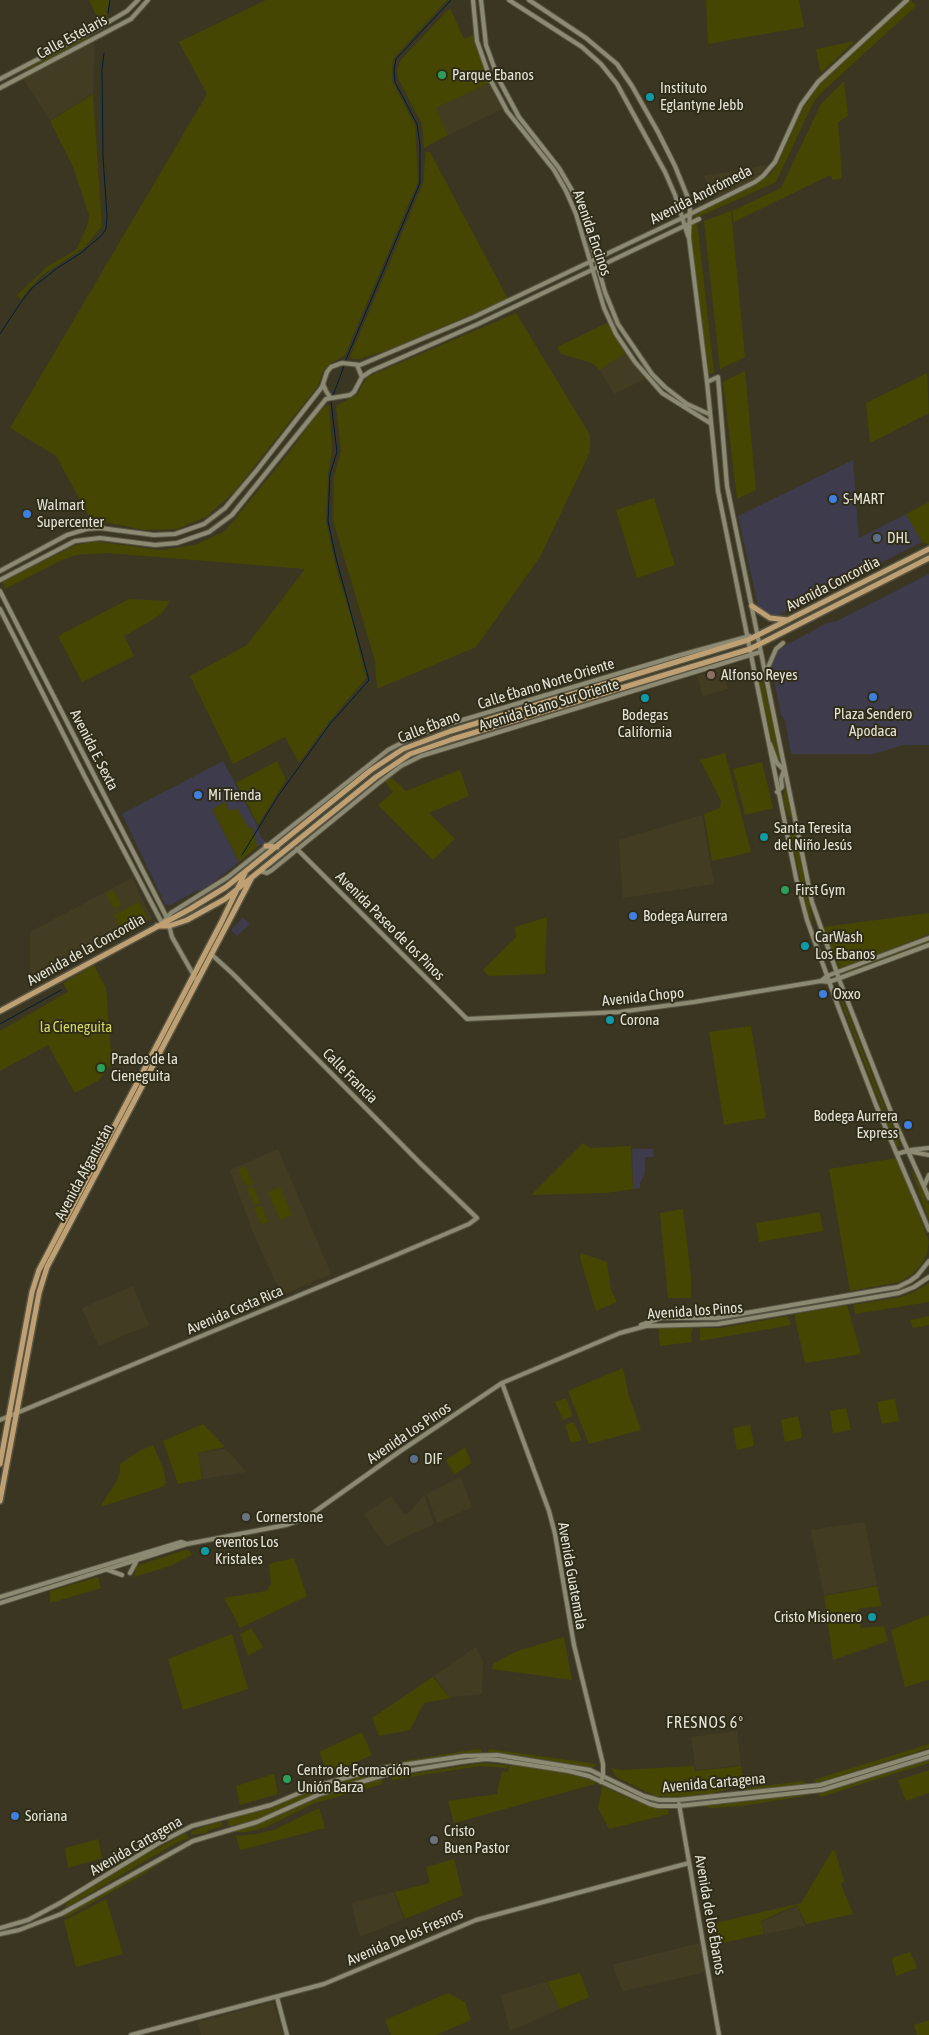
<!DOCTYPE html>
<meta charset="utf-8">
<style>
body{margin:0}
canvas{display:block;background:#3a3622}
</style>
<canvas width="929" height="2035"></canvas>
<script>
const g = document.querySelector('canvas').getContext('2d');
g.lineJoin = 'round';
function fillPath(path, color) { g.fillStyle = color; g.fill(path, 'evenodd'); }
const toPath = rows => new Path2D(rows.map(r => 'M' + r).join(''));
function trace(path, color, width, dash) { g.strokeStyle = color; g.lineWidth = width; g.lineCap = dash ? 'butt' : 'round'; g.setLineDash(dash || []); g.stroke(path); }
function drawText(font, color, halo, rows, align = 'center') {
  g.font = font + ' "Asap Condensed",sans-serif'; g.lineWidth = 4; g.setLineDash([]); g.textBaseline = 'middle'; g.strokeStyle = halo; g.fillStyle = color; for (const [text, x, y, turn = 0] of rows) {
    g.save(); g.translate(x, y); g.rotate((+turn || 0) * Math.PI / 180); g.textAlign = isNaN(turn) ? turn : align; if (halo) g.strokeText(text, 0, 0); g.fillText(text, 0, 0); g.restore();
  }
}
fillPath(toPath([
 [853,460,859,538,906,514,922,542,778,615,766,614,758,605,738,516],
 [929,574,929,745,903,745,874,754,791,754,785,720,781,715,772,669,773,658,777,650,827,623,837,621],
 [223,761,256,823,261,838,266,841,257,847,252,827,249,829,230,811,212,809,239,862,205,889,196,891,171,905,165,904,122,814],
 [243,918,250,924,237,936,231,930],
 [632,1149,653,1149,654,1157,645,1157,645,1174,640,1183,640,1188,633,1189]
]), '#3d3b4c');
fillPath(toPath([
 [95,42,93,93,50,120,23,79],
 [489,83,502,109,448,135,435,108],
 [767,165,756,179,714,198,704,176],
 [625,353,645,379,614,394,600,370],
 [721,668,728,689,703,696,697,676],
 [702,815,714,884,623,898,619,840],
 [132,878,152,919,30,985,30,932],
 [278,1149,331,1274,282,1295,254,1235,230,1170],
 [133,1286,149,1325,99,1346,82,1308],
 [226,1449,246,1472,203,1479,198,1453],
 [461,1477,472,1507,437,1523,427,1494],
 [424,1495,434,1524,397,1541,387,1547,364,1514,391,1496,404,1515,410,1512],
 [865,1522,877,1585,824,1595,811,1530],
 [476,1647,483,1662,482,1694,450,1697,434,1676],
 [737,1731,741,1765,696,1770,691,1737],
 [394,1892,404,1919,360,1937,351,1903],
 [797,1906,805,1926,765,1934,761,1922],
 [700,1943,706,1972,623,1991,612,1965],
 [546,1982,560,2009,510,2031,501,1995],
 [273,2002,283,2035,201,2035,198,2022]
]), '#423d22');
fillPath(toPath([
 [89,0,109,0,107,19,101,22,98,19],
 [266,0,447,0,393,59,392,81,415,125,418,182,345,355,328,365,322,374,318,386,234,492,206,517,177,529,144,530,105,522,93,524,56,456,10,428,207,94,179,42],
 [706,0,799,0,804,27,708,44],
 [911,0,916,6,821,93,814,101,776,182,694,219,695,214,754,185,771,173,777,165,804,107,818,86],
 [450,8,464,39,473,35,489,83,436,108,448,135,424,148,422,124,399,80,397,71,400,61],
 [87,36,89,38,25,71,24,69],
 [855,41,821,73,816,49],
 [844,81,848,116,838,122,842,178,833,180,830,175,734,222,732,211,781,188,821,104],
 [93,94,102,226,85,247,41,276,27,291,21,300,17,295,48,266,76,250,88,224,89,215,73,167,50,121],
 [426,152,430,152,508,299,388,350,359,359,353,359,350,357,423,183],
 [731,211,745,357,720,369,704,221],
 [697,221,714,373,709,374,690,225],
 [516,313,590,435,590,452,540,557,476,647,377,689,375,661,333,520,334,477,341,451,336,406,357,395,367,377],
 [607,323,625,353,600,370,592,363,561,354,557,347],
 [745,371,756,490,737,499,723,382],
 [927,373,929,413,870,443,866,403],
 [329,405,332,450,328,475,326,522,337,572,352,620,366,678,328,723,299,763,285,737,233,764,190,676,247,645,305,569,106,553,76,555,62,560,5,589,2,582,74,546,93,541,161,550,195,545,225,531,288,454,316,415,322,408],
 [654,498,675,565,637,578,616,510],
 [929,502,929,545,922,542,906,514],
 [129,599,170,601,162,613,154,619,124,636,134,656,82,682,58,636],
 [763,679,781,764,778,765,772,742,759,682],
 [725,753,751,852,712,861,704,814,720,808,721,801,700,760],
 [277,761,286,780,258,825,236,783],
 [762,762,773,808,745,815,733,769],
 [460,770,469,796,429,813,455,839,433,860,378,805,393,792,385,782,391,777,406,791],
 [783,778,791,816,789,818,782,796,784,793],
 [225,802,230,811,237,808,249,828,252,827,256,839,257,847,239,862,212,809],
 [794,829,813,922,812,922,805,902,790,830],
 [113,890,121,905,114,909,106,894],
 [139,902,148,918,122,931,114,915],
 [929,913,929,934,840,969,823,927],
 [547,917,545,974,489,976,483,970,516,937,515,927],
 [929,939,929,942,845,973,845,971],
 [94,965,106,988,112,1064,99,1080,75,1093,48,1045,0,1071,0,1031,68,992,63,983],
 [838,988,900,1146,897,1147,836,989],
 [751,1026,766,1118,724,1125,709,1032],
 [583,1143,590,1148,631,1146,633,1189,606,1193,531,1195],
 [897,1158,929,1241,927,1254,921,1265,913,1273,900,1282,850,1291,829,1169],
 [245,1166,253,1183,246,1186,238,1170],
 [910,1168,920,1185,929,1205,929,1220],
 [253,1186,260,1203,255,1205,247,1189],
 [280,1187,292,1215,280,1220,268,1192],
 [261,1205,268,1222,261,1224,254,1208],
 [683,1209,691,1277,691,1298,668,1298,660,1213],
 [820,1212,823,1231,759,1242,756,1223],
 [581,1253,607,1262,611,1290,617,1302,596,1311,580,1258],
 [929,1283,929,1302,855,1314,853,1305,901,1297,914,1292],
 [847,1305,861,1354,805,1363,794,1314],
 [788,1316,791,1325,700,1341,700,1328,720,1328],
 [929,1316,929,1325,913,1328,910,1320],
 [658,1326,693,1327,691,1334,692,1342,660,1346],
 [623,1368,629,1396,641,1430,589,1444,568,1391],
 [566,1398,573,1416,563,1420,555,1402],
 [895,1399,899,1421,882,1424,877,1402],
 [846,1408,851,1430,833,1433,830,1411],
 [798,1416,802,1438,785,1442,781,1420],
 [574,1422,582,1440,571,1443,565,1425],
 [203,1424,225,1447,198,1453,202,1479,178,1484,163,1441],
 [750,1425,754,1446,737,1450,733,1428],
 [153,1445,163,1468,166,1483,165,1486,100,1507,116,1482,120,1472,120,1464,139,1451],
 [465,1447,471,1463,454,1475,446,1460],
 [188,1549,192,1555,170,1566,134,1577,136,1566],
 [294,1558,307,1596,240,1628,224,1598,266,1591,271,1584,269,1564],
 [98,1577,101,1588,50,1603,50,1591],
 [877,1586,881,1606,858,1609,861,1628,884,1626,888,1641,833,1660,824,1596],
 [929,1615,929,1680,905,1687,891,1630],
 [251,1628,263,1647,248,1656,240,1634],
 [232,1634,248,1689,183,1710,168,1659],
 [564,1637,572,1680,492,1669,493,1664,517,1651],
 [433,1677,450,1698,424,1703,410,1730,379,1736,372,1718],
 [362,1732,372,1755,329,1774,319,1752],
 [929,1744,929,1748,821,1782,816,1783,813,1780],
 [477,1749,482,1750,481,1753,386,1766,386,1764],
 [489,1749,589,1763,597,1765,592,1768,488,1752],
 [929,1759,929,1763,820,1797,818,1793],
 [481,1763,508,1765,507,1768,480,1766,392,1780,392,1777],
 [509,1765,559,1771,595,1781,595,1784,454,1823,448,1801,497,1794,502,1771,508,1772],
 [694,1766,695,1771,741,1766,744,1784,711,1794,674,1797,655,1796,616,1777,611,1768,621,1770],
 [380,1770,380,1773,312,1795,258,1819,231,1826,228,1825,227,1820,229,1818,317,1787],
 [929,1770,929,1793,906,1801,898,1780],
 [274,1774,278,1794,240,1805,236,1786],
 [382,1777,382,1784,315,1803,266,1827,247,1832,236,1832,235,1829,320,1796],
 [803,1781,808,1785,730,1793,755,1787],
 [602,1786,635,1801,668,1810,669,1814,609,1829,598,1808],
 [812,1793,799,1797,742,1806,713,1808,699,1806],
 [319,1808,325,1828,240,1850,236,1836,257,1834,276,1829],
 [221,1822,223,1826,209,1830,206,1833,191,1835,191,1832,202,1827],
 [186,1833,189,1838,174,1844,67,1907,65,1906,66,1903,141,1857],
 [98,1839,102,1858,68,1868,65,1848],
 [190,1843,190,1845,135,1879,65,1918,64,1915,89,1899],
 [835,1850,844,1881,841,1884,853,1914,806,1924,797,1905,761,1921,764,1934,713,1945,711,1924,801,1903,832,1851],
 [454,1859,463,1895,405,1919,395,1892,430,1883,426,1867],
 [106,1899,123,1954,76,1967,64,1921],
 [910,1952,917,1968,896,1976,892,1958],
 [580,1973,589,1997,560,2009,547,1982],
 [448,1993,465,2002,471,2020,436,2035,391,2035,385,2020],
 [929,2020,929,2035,917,2035,914,2025]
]), '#444602');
trace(toPath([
 [108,13,110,0],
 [0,334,21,302,33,287,59,267,81,253,101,236,106,229,107,216,103,157,102,69,104,53],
 [345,362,420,183,420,145,417,124,395,82,394,70,396,59,451,0],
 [242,855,278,796,330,724,369,680,336,558,328,521,330,474,337,452,331,401,344,366],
 [0,1024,61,990]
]), '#001c38', 1);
const minor = toPath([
 [473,0,477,41,491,81,507,111,554,170,566,191,576,214,604,308,616,334,635,362,662,393,710,423],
 [481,0,486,45,498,78,519,117,559,168,576,197,582,211,605,292,618,324,652,374,665,387,687,404,709,414],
 [509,0,582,47,601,64,617,84,665,172,675,195,688,236],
 [529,0,586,38,617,64,632,86,658,132,675,166,688,198,690,204,689,238,707,382,718,491,796,878,807,920,839,1009,876,1105,929,1230],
 [0,79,100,27,127,11,138,0],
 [0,88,131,19,148,0],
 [357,365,362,377],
 [707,382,718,377,727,486,812,902,839,979,895,1122,929,1198],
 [323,384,326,391,330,397],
 [0,571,67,535,87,529,100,528,154,535,175,534,204,524,225,508,257,470,322,387,327,372,331,367,342,363,360,365,474,317,682,218,755,182,763,176,775,162,801,105,818,82,907,0],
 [0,580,75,541,100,538,155,545,177,543,209,532,232,515,326,399,350,395,354,392,362,377,371,371,478,324,699,219],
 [0,591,167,918],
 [0,609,85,777,162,923],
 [766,672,776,649,783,643],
 [770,744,777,763,784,770,781,779,782,787,777,792],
 [297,849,467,1019,619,1012,694,1002,821,981,829,982,929,945],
 [260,871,267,873,272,870,380,782,401,766,421,756,760,652],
 [162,923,171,913,228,877,374,761,388,750,415,736,449,724,677,656,750,636],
 [169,925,172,937,197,981],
 [821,981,827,976,929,938],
 [911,1150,929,1148],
 [897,1154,907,1151,929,1155],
 [924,1186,929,1175],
 [641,1325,661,1318,717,1318,885,1289,898,1287,910,1281,917,1276,929,1261],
 [502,1383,549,1511,555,1534,574,1645,603,1764,603,1776,601,1782],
 [0,1420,396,1255,469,1224,477,1218,421,1164,233,974,211,954],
 [108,1570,122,1575],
 [130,1573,136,1562],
 [0,1597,181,1542,187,1544],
 [0,1603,187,1544,286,1525,298,1521,313,1513,399,1452,502,1383,620,1333,646,1326,718,1324,899,1293,914,1287,929,1277],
 [679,1804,719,2035],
 [0,1928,28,1920,60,1903,159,1843,192,1826,271,1805,316,1786,381,1768,464,1756,497,1755,590,1770,644,1796,659,1800,678,1800,820,1785,929,1752],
 [0,1934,19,1930,61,1914,193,1841,257,1822,320,1794,388,1774,461,1762,485,1759,498,1760,569,1771,589,1776,650,1804,658,1806,679,1806,822,1790,929,1757],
 [277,1997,287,2035],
 [131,2035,324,1984,476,1920,689,1863]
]);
const major = toPath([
 [752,606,770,618,788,620],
 [266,846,277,847],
 [157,926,169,926,187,920,225,899,376,777,410,754,453,739,750,649,929,558],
 [0,1011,190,909,226,887,371,770,403,749,451,731,748,640,929,549],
 [0,1464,32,1292,39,1270,221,923,245,873],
 [0,1501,39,1293,47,1267,251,879]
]);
trace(minor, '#585443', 6);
trace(major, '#585443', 8);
trace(minor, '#8d8a73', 4);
trace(major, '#bfa073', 5);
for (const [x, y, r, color] of [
 [442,75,5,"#2e9e5b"],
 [650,97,5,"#0f9aa8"],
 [833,499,5,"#3f7fe0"],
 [27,514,5,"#3f7fe0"],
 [877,538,5,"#5c6f8a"],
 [711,675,5,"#8d6e63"],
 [873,697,5,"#3f7fe0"],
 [645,698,5,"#0f9aa8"],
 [198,795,5,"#3f7fe0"],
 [764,837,5,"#0f9aa8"],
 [785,890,5,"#2e9e5b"],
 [633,916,5,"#3f7fe0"],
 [805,946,5,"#0f9aa8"],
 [823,994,5,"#3f7fe0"],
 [610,1020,5,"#0f9aa8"],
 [101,1068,5,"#2e9e5b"],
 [908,1125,5,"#3f7fe0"],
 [414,1459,5,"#5c6f8a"],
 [246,1517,5,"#6b7280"],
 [205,1551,5,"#0f9aa8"],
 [872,1617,5,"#0f9aa8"],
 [287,1779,5,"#2e9e5b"],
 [15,1816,5,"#3f7fe0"],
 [434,1840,5,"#6b7280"]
]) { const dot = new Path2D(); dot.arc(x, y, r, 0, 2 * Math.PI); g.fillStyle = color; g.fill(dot); trace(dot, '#2f2c18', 2); }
drawText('15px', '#e5e3d7', '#2f2c18', [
 ["Calle Estelaris",72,37,-28],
 ["Avenida Andrómeda",701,195,-27],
 ["Avenida Encinos",592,233,71],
 ["Avenida Concordia",833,584,-27],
 ["Calle Ébano Norte Oriente",546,684,-17],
 ["Avenida Ébano Sur Oriente",549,705,-17],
 ["Calle Ébano",429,727,-21],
 ["Avenida E. Sexta",94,750,63],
 ["Avenida Paseo de los Pinos",390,926,45],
 ["Avenida de la Concordia",86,950,-29],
 ["Avenida Chopo",643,997,-6],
 ["Calle Francia",350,1076,45],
 ["Avenida Afganistán",84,1172,-62],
 ["Avenida Costa Rica",235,1310,-23],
 ["Avenida los Pinos",695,1311,-4],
 ["Avenida Los Pinos",409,1433,-34],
 ["Avenida Guatemala",572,1576,80],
 ["Avenida Cartagena",714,1783,-5],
 ["Avenida Cartagena",136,1846,-30],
 ["Avenida de los Ébanos",710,1915,80],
 ["Avenida De los Fresnos",405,1937,-23]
]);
drawText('15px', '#e5e3d7', '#2f2c18', [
 ["Parque Ebanos",452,75],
 ["Instituto",660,88],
 ["Eglantyne Jebb",660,105],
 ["S-MART",843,499],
 ["Walmart",37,505],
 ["Supercenter",37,522],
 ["DHL",887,538],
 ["Alfonso Reyes",721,675],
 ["Plaza Sendero",873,714,"center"],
 ["Apodaca",873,731,"center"],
 ["Bodegas",645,715,"center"],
 ["California",645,732,"center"],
 ["Mi Tienda",208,795],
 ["Santa Teresita",774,828],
 ["del Niño Jesús",774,845],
 ["First Gym",795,890],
 ["Bodega Aurrera",643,916],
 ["CarWash",815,937],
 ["Los Ebanos",815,954],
 ["Oxxo",833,994],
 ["Corona",620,1020],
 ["Prados de la",111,1059],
 ["Cieneguita",111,1076],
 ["Bodega Aurrera",898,1116,"right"],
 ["Express",898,1133,"right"],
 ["DIF",424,1459],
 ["Cornerstone",256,1517],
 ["eventos Los",215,1542],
 ["Kristales",215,1559],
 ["Cristo Misionero",862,1617,"right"],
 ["Centro de Formación",297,1770],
 ["Unión Barza",297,1787],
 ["Soriana",25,1816],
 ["Cristo",444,1831],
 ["Buen Pastor",444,1848]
], 'left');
drawText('15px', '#d3d864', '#2f2c18', [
 ["la Cieneguita",76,1027]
]);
g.letterSpacing = '1px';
drawText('16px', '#e5e3d7', '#2f2c18', [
 ["FRESNOS 6°",705,1723]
]);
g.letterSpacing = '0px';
</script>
